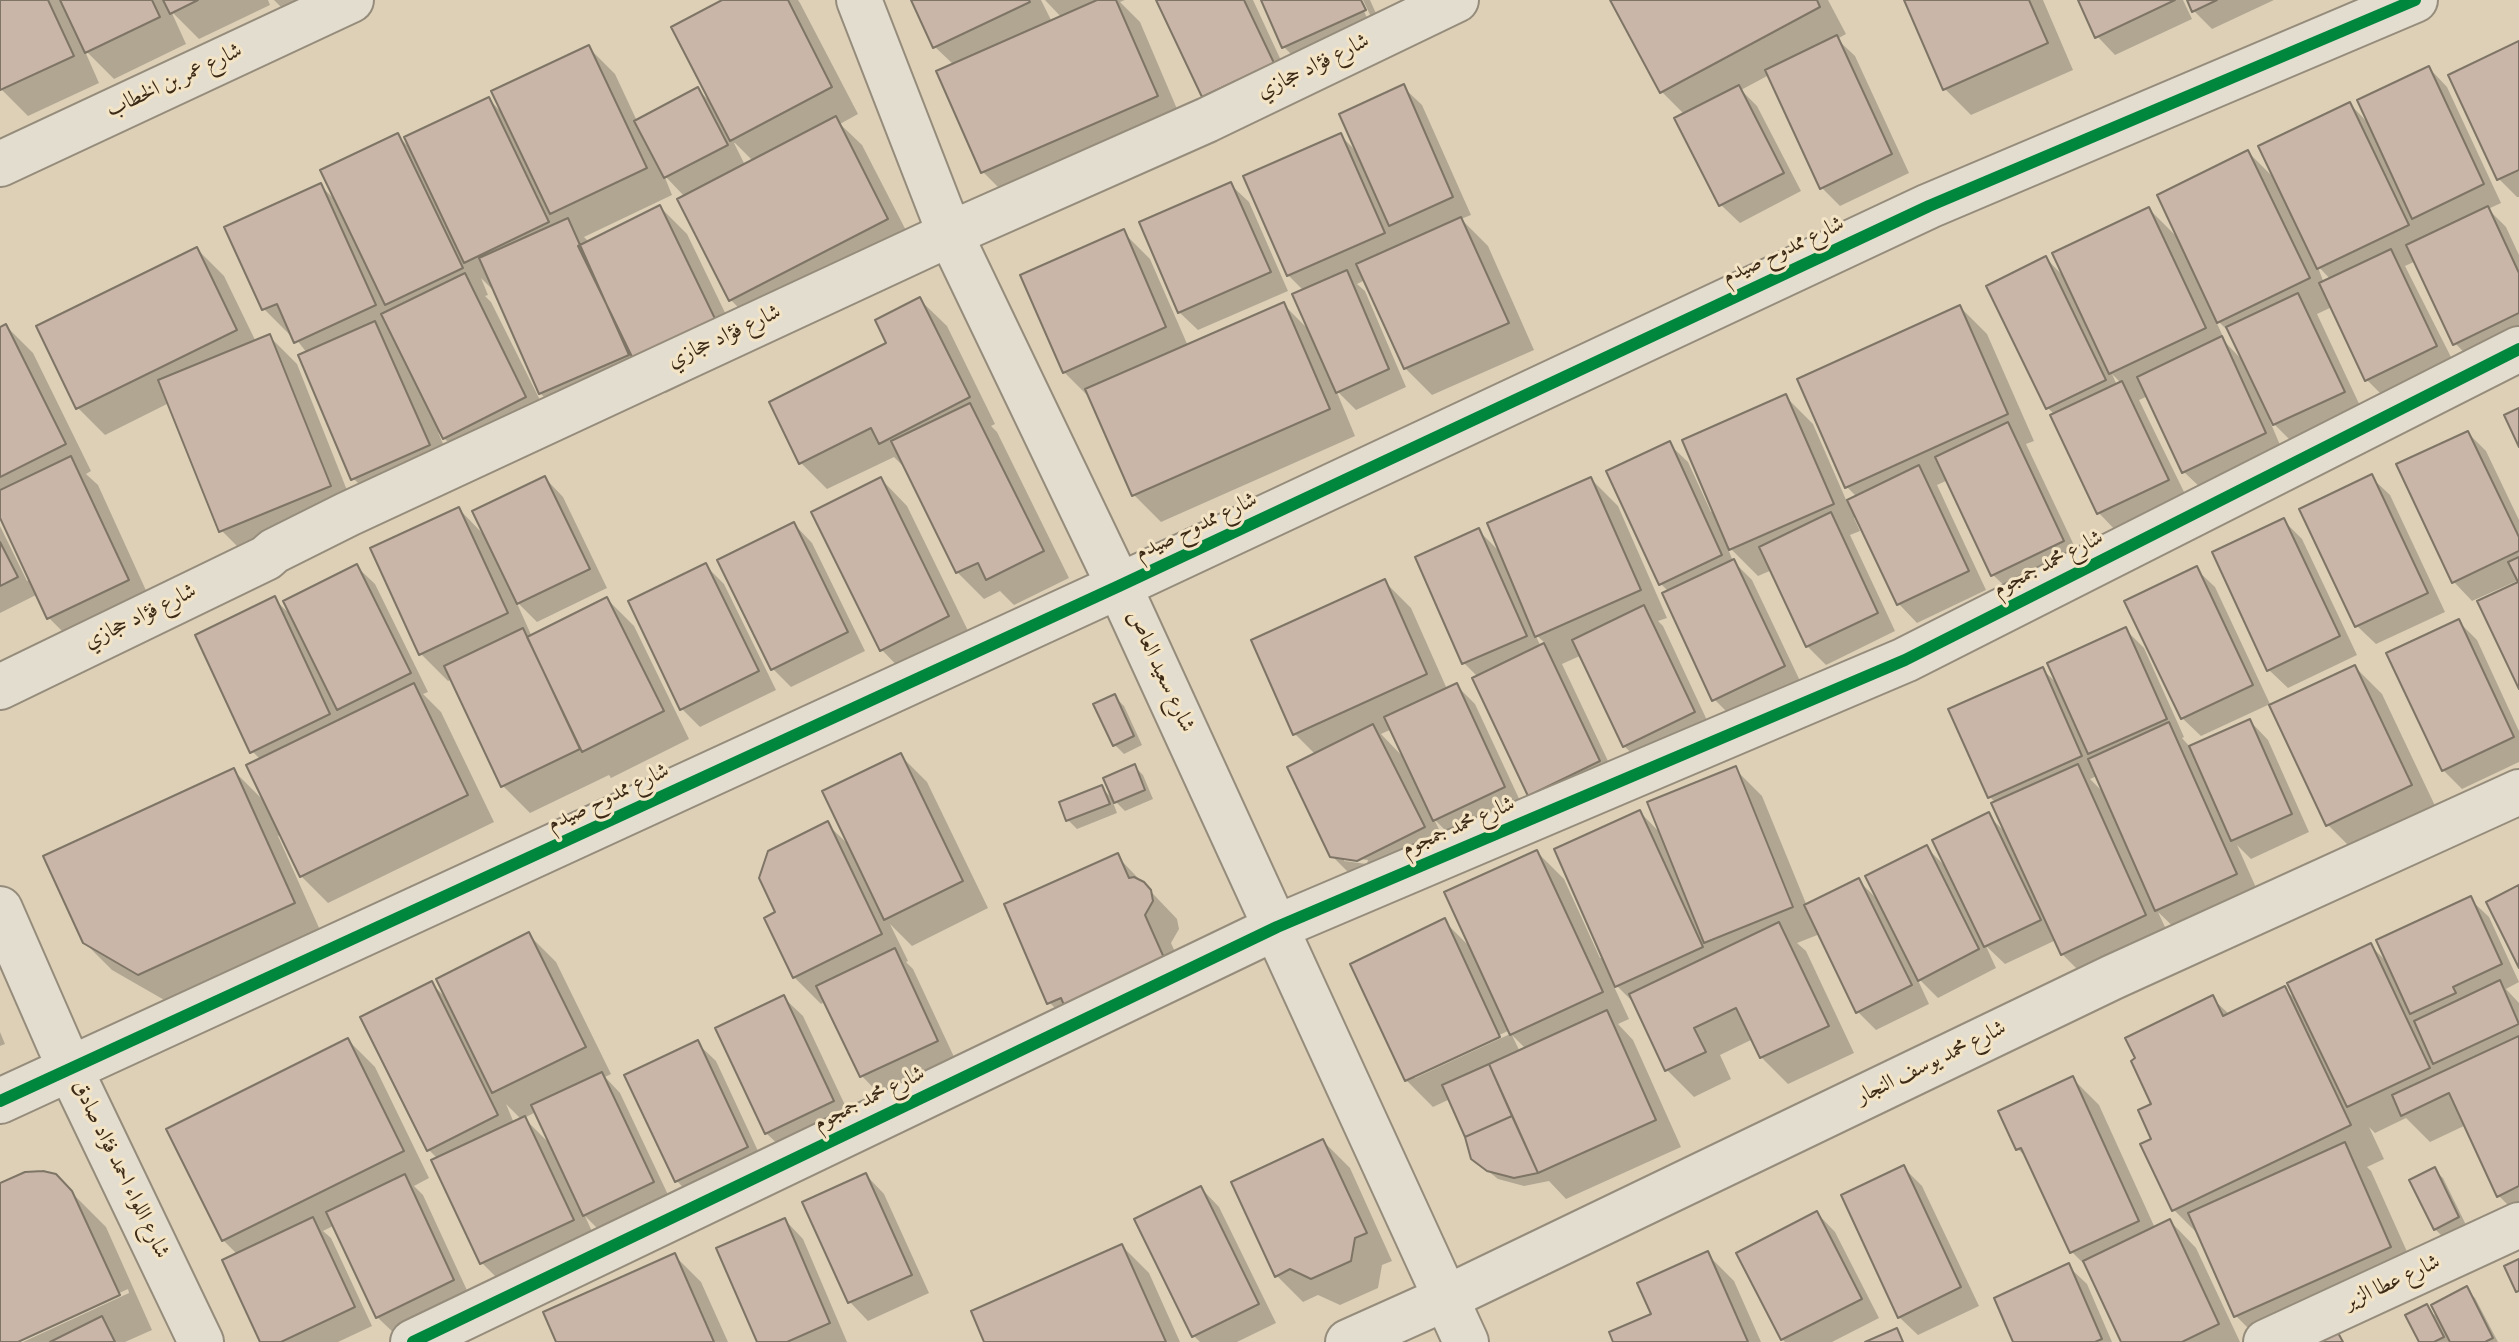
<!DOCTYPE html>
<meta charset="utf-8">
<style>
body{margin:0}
canvas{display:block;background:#ddd0b7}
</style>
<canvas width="2519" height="1342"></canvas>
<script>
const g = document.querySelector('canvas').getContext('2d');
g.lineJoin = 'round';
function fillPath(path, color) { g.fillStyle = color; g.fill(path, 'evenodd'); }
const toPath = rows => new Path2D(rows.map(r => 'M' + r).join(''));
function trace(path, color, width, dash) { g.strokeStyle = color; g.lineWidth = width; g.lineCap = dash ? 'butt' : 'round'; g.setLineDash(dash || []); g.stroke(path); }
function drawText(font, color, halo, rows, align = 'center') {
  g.font = font + ' Vollkorn,Amiri,serif'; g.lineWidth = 6; g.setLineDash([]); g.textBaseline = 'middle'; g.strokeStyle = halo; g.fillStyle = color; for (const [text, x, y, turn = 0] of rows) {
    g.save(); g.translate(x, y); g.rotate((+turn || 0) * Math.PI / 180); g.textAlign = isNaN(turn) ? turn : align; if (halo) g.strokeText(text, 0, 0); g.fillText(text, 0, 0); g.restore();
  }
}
fillPath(toPath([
 [0,0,268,0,270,5,199,39,171,11,186,44,114,79,84,49,99,83,28,116,0,88],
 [274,0,326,0,291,17],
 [726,0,798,0,800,3,858,114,840,124,862,145,914,246,757,327,731,300,685,197,664,175,672,195,584,237,589,242,660,207,687,234,745,354,666,393,655,382,567,420,539,392,494,288,492,289,481,278,488,295,485,296,491,302,552,424,471,465,438,432,455,472,380,505,353,478,307,353,293,335,291,336,264,309,320,185,336,201,397,135,411,149,489,99,503,114,588,47,615,74,637,121,698,89,712,104],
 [734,143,735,143,753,161,745,165],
 [913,0,1041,0,1052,22,1062,18,1045,0,1125,0,1120,2,1140,22,1183,123,1010,199,983,172,954,65,935,47],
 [1158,0,1253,0,1291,82,1222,115,1203,96],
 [1264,0,1359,0,1368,20,1372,19,1363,0,1370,0,1383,29,1302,65,1284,47],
 [1613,0,1828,0,1846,34,1837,39,1855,56,1909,173,1840,206,1821,187,1769,75,1741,90,1757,106,1801,191,1740,223,1721,205,1685,115,1661,91],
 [1906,0,2043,0,2073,70,1971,115,1944,88],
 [2080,0,2183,0,2192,19,2115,55,2097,36],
 [2189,0,2274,0,2212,29,2194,11],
 [2519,43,2519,197,2517,197,2499,179],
 [2429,68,2447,87,2501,203,2488,209,2506,227,2519,255,2519,340,2473,362,2455,343,2416,261,2405,266,2455,365,2385,398,2367,380,2332,307,2317,314,2362,410,2293,443,2269,419,2283,452,2203,490,2184,472,2148,396,2139,400,2187,498,2117,532,2099,513,2055,415,2048,408,2046,258,2064,277,2149,209,2180,240,2248,152,2277,181,2350,104,2369,124],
 [2317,265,2331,280,2324,283],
 [2214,317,2231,334,2243,361,2226,343],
 [2112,374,2121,383,2117,385],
 [1403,87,1422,105,1471,215,1461,219,1488,246,1534,350,1432,395,1405,368,1365,280,1357,284,1365,291,1406,387,1356,410,1336,390,1355,436,1161,522,1134,495,1092,400,1064,372,1123,232,1150,259,1188,346,1283,304,1310,331,1304,291,1288,275,1341,136,1357,152],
 [1230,184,1249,202,1288,291,1198,330,1179,312],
 [197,249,224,276,256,342,270,337,297,364,356,513,248,557,221,530,169,403,105,435,78,408],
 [920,300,947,326,995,424,991,426,997,432,1069,578,1014,605,1000,591,984,599,957,572,908,471,894,457,827,489,800,462],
 [1960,307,1987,334,2034,441,2026,444,2081,560,2012,593,1993,575,1948,480,1937,485,1986,590,1917,623,1899,604,1857,516,1854,518,1860,531,1850,535,1895,631,1826,665,1807,646,1772,570,1758,576,1726,544,1733,561,1752,580,1802,685,1733,718,1714,699,1669,592,1661,584,1669,444,1688,462,1711,512,1714,510,1786,397,1813,424,1847,502,1857,497,1847,487],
 [6,326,33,353,91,471,86,474,98,485,154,608,76,645,49,618,38,594,0,613,0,526,27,581,31,579,0,515,0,329],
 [2468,433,2486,451,2519,520,2519,580,2472,601,2454,582,2399,465],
 [2371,477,2390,495,2445,612,2376,644,2357,626],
 [545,478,563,497,607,588,537,622,516,601,532,637,607,599,634,626,689,739,611,778,609,775,530,813,503,786,452,679,448,681,421,654,459,509,484,535],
 [881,479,907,506,974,643,908,677,882,650],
 [1591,479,1618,506,1667,618,1658,621,1663,626,1712,731,1643,764,1624,746,1582,655,1562,664,1617,780,1548,813,1529,795,1478,677,1464,663,1418,558,1479,531,1502,554],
 [1535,634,1546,644,1541,647],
 [2284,521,2302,539,2357,655,2288,688,2269,670],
 [794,524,812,543,865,651,791,687,773,669],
 [705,565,724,584,776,690,700,727,682,709],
 [356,566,375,584,428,692,423,694,441,712,494,822,328,903,301,876,281,835,278,836,320,930,166,1001,112,970,84,942,234,771,265,802,261,760,252,751,274,599,292,616],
 [2196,569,2215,587,2270,704,2201,736,2182,718],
 [1384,581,1411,608,1447,689,1456,685,1475,704,1522,805,1453,838,1434,819,1451,854,1359,883,1332,856,1316,755,1295,734,1253,641],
 [1392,729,1405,759,1381,734],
 [1344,857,1368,860,1367,864,1344,861],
 [2458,621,2477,640,2519,731,2519,762,2462,789,2443,770],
 [2125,629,2144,648,2184,737,2182,738,2191,748,2250,721,2268,740,2309,832,2251,859,2237,845,2262,901,2184,937,2158,912,2172,942,2089,981,2062,954,2056,940,2005,964,1986,946,1996,968,1938,998,1916,976,1929,1004,1876,1030,1858,1012,1820,934,1797,943,1806,951,1854,1053,1788,1084,1761,1057,1753,1039,1720,1055,1731,1079,1694,1097,1667,1070,1637,1006,1611,980,1629,1019,1618,1024,1633,1040,1681,1147,1566,1199,1549,1181,1524,1186,1498,1179,1483,1167,1450,1099,1433,1107,1406,1080,1444,921,1471,948,1537,852,1564,879,1600,958,1604,957,1640,812,1662,835,1735,769,1762,796,1807,906,1859,881,1878,900,1926,847,1947,868,1988,815,2007,834,1996,803,1990,797,2042,669,2059,685],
 [2097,776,2105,794,2090,779],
 [1508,1031,1510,1034,1415,1078,1415,1074],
 [1512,1035,1526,1049,1520,1052],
 [2355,667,2382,694,2438,812,2355,852,2328,825],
 [1115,697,1124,706,1142,745,1124,754,1115,745],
 [900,755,927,782,988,908,912,946,890,924,908,961,906,962,913,969,955,1059,880,1095,862,1076,826,1001,821,1004,794,977,778,913,827,824,850,846],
 [1134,766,1143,775,1153,799,1125,811,1111,797,1117,813,1077,829,1068,820,1102,788,1115,801],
 [1117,856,1177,919,1179,929,1171,943,1191,987,1076,1029,1049,1002],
 [2470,899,2489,917,2519,982,2506,989,2519,1003,2519,1216,2499,1196,2466,1125,2430,1142,2406,1118,2375,1133,2369,1127,2384,1159,2367,1167,2371,1171,2417,1274,2262,1342,2236,1316,2201,1237,2174,1210,2153,1140,2154,1105,2212,998,2230,1015,2285,989,2298,1002,2371,946,2388,963],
 [529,935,556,962,611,1074,605,1077,620,1093,671,1201,603,1234,585,1216,599,1247,509,1290,482,1263,438,1159,428,1149,432,984,446,998],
 [506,1104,521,1119,514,1123],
 [536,1112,551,1145,524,1118],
 [784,998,803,1016,852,1120,785,1151,766,1133],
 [0,1032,5,1044,0,1046],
 [348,1040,375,1067,429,1178,414,1186,423,1195,471,1299,396,1335,377,1317,335,1225,323,1231,331,1238,372,1326,338,1342,262,1342,238,1255,223,1240],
 [697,1043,716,1061,765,1166,695,1200,677,1181,627,1076],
 [2072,1078,2099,1105,2155,1228,2170,1221,2196,1248,2240,1342,2123,1342,2090,1270,2072,1252,2030,1161,2018,1149],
 [1323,1141,1350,1168,1392,1261,1382,1265,1378,1288,1340,1305,1318,1295,1303,1302,1276,1275],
 [1904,1168,1922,1186,1979,1306,1918,1335,1899,1317],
 [2434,1170,2443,1178,2467,1227,2444,1238,2435,1229],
 [866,1175,884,1194,929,1293,868,1321,850,1302],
 [55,1176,106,1227,152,1330,125,1342,23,1342,129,1293,128,1289,13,1342,0,1342,0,1186],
 [1201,1188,1219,1207,1276,1323,1237,1342,1200,1342,1194,1336],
 [1817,1213,1835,1232,1879,1318,1832,1342,1785,1342,1782,1339],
 [785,1220,803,1239,847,1342,759,1342],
 [1122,1246,1149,1273,1180,1342,986,1342],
 [1707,1254,1734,1281,1761,1342,1616,1342,1654,1315],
 [674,1255,701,1282,728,1342,558,1342],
 [2068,1266,2087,1284,2112,1342,2015,1342],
 [2466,1289,2475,1298,2498,1342,2421,1342,2426,1307,2440,1320]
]), '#0003');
const building = toPath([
 [0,0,48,0,74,56,0,90,0,0],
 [60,0,152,0,160,17,85,53,60,0],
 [163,0,198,0,170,14,163,0],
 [722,0,788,0,832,87,730,141,671,27,722,0],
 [911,0,1029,0,1030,2,933,48,911,0],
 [1097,0,1116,0,1158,96,981,173,936,71,1097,0],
 [1156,0,1244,0,1274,63,1202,97,1156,0],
 [1261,0,1361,0,1366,10,1282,48,1261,0],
 [1610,0,1817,0,1820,7,1660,93,1610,0],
 [1904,0,2029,0,2048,43,1943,90,1904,0],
 [2078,0,2175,0,2095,38,2078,0],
 [2187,0,2217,0,2192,12,2187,0],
 [1837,35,1892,154,1820,189,1765,70,1837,35],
 [2519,41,2519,170,2497,180,2448,75,2519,41],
 [589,45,647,168,550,214,491,91,589,45],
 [2429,66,2484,184,2412,219,2357,100,2429,66],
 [1404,84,1453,197,1389,226,1339,114,1404,84],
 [1739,85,1784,173,1719,206,1674,118,1739,85],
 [698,87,728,145,664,178,634,121,698,87],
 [489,97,549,222,464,263,404,137,489,97],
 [2350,102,2409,225,2317,269,2258,146,2350,102],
 [836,116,888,219,729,301,677,199,836,116],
 [398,133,463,268,385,305,320,170,398,133],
 [1341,133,1385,233,1287,276,1243,176,1341,133],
 [2248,150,2310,278,2217,323,2157,195,2248,150],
 [1231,182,1271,272,1178,313,1139,222,1231,182],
 [321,183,376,305,294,343,277,304,262,310,224,227,321,183],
 [660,205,719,327,637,367,578,246,660,205],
 [2488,206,2519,273,2519,313,2453,345,2406,245,2488,206],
 [2149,207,2206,328,2109,374,2052,253,2149,207],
 [1461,217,1509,323,1404,369,1356,264,1461,217],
 [568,218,629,355,539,394,479,258,568,218],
 [1124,229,1166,327,1063,373,1020,275,1124,229],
 [197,247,237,330,76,409,36,326,197,247],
 [2391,249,2437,346,2365,381,2319,283,2391,249],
 [2046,256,2106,380,2046,409,1986,286,2046,256],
 [1347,270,1389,369,1336,393,1292,294,1347,270],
 [465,273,526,397,443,439,381,314,465,273],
 [2298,293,2345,392,2273,425,2226,327,2298,293],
 [920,297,970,397,879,444,871,428,799,464,769,402,886,343,875,320,920,297],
 [1284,302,1330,409,1132,496,1085,389,1284,302],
 [1960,305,2008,414,1845,488,1797,379,1960,305],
 [375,321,430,445,351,480,298,355,375,321],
 [6,324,66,444,0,477,0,327,6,324],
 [270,334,331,486,219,532,158,380,270,334],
 [2222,336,2266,433,2182,473,2137,377,2222,336],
 [2122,381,2169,480,2097,514,2050,415,2122,381],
 [1786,394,1834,504,1729,550,1682,440,1786,394],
 [970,403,1044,551,986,580,978,563,956,573,891,441,970,403],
 [2519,408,2519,447,2504,415,2519,408],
 [2008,422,2064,541,1991,576,1935,457,2008,422],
 [2468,431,2519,537,2519,551,2452,583,2396,464,2468,431],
 [1670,441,1722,555,1659,585,1606,471,1670,441],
 [71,456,129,580,47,619,0,518,0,490,71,456],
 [1919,465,1969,571,1897,605,1847,500,1919,465],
 [2372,474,2428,593,2355,627,2299,509,2372,474],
 [545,476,590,569,517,604,472,511,545,476],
 [881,477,949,616,880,651,811,512,881,477],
 [1591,477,1641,590,1535,637,1487,523,1591,477],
 [459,507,508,613,419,655,370,548,459,507],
 [1831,512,1878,613,1806,647,1759,547,1831,512],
 [2284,518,2340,636,2267,671,2212,552,2284,518],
 [794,522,848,632,771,670,717,560,794,522],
 [1479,528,1527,636,1462,664,1415,557,1479,528],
 [0,542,18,577,0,586,0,542],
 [2519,557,2519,689,2477,601,2518,582,2508,562,2519,557],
 [1734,559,1785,666,1712,701,1662,593,1734,559],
 [706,563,759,671,680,710,628,601,706,563],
 [357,564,411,673,337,710,283,601,357,564],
 [2197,566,2253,685,2181,719,2124,601,2197,566],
 [1385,579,1427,674,1293,735,1251,640,1385,579],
 [275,596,330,714,250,753,195,635,275,596],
 [607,597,664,711,582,752,527,637,607,597],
 [1644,605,1695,712,1623,747,1572,640,1644,605],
 [2459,619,2514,737,2442,771,2386,653,2459,619],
 [2126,627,2167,719,2088,754,2047,663,2126,627],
 [523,628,580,749,501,787,444,666,523,628],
 [1544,643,1600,761,1528,796,1472,678,1544,643],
 [2355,665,2412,785,2326,826,2269,705,2355,665],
 [2043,667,2082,756,1988,798,1948,709,2043,667],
 [414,683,468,795,300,877,246,765,414,683],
 [1457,683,1505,787,1433,821,1384,717,1457,683],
 [1115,694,1134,736,1113,746,1093,704,1115,694],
 [2250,719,2292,814,2231,841,2189,746,2250,719],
 [2169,722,2237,874,2155,911,2088,759,2169,722],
 [1373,724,1425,827,1357,861,1330,857,1287,767,1373,724],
 [901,753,963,881,884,920,822,791,901,753],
 [1135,764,1145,790,1114,803,1103,778,1135,764],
 [2078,764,2146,915,2061,955,1991,803,2078,764],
 [1736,766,1793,907,1704,943,1647,802,1736,766],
 [234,768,295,903,138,975,83,943,43,856,234,768],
 [1102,785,1110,804,1066,821,1059,802,1102,785],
 [1640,810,1703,947,1615,987,1554,849,1640,810],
 [1989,812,2041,920,1984,947,1932,840,1989,812],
 [828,821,882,934,793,978,764,918,775,912,759,878,768,851,828,821],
 [1927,845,1979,949,1918,981,1865,876,1927,845],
 [1537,850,1603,992,1510,1035,1444,892,1537,850],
 [1118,853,1129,878,1134,877,1144,882,1151,890,1153,901,1145,915,1165,960,1064,1005,1061,998,1047,1004,1004,904,1118,853],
 [1859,878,1912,985,1856,1013,1804,905,1859,878],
 [2519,885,2519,968,2486,902,2519,885],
 [2471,896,2502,964,2453,987,2456,993,2410,1014,2376,940,2471,896],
 [1445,918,1500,1037,1405,1081,1350,964,1445,918],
 [1779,922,1829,1026,1760,1058,1736,1008,1694,1028,1706,1052,1665,1071,1629,994,1779,922],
 [529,932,586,1047,492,1093,436,979,529,932],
 [2371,943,2430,1068,2347,1107,2287,983,2371,943],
 [895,948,938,1041,860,1077,816,986,895,948],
 [2500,980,2519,1024,2433,1064,2414,1021,2500,980],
 [432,981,498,1115,427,1151,360,1017,432,981],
 [2285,986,2351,1125,2172,1211,2140,1144,2151,1139,2138,1110,2151,1104,2131,1061,2135,1058,2125,1038,2213,995,2223,1016,2285,986],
 [784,995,834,1101,765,1134,715,1028,784,995],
 [1607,1010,1656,1120,1538,1173,1489,1064,1607,1010],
 [2519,1036,2519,1186,2497,1197,2449,1093,2401,1116,2392,1095,2519,1036],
 [348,1038,404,1151,222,1241,166,1129,348,1038],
 [698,1040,748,1147,675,1182,624,1075,698,1040],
 [1489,1064,1512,1116,1465,1137,1442,1085,1489,1064],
 [602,1072,654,1182,583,1216,531,1105,602,1072],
 [2073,1076,2139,1221,2070,1253,2021,1148,2016,1150,1998,1111,2073,1076],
 [525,1116,574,1220,480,1264,431,1160,525,1116],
 [1512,1116,1538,1173,1514,1178,1487,1171,1471,1159,1465,1137,1512,1116],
 [1323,1139,1367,1233,1355,1238,1351,1261,1311,1279,1290,1269,1275,1277,1231,1182,1323,1139],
 [2345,1142,2391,1247,2234,1317,2188,1213,2345,1142],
 [1904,1165,1961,1287,1898,1318,1841,1195,1904,1165],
 [2435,1167,2459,1217,2434,1230,2409,1180,2435,1167],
 [43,1171,56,1174,72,1191,120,1295,18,1342,0,1342,0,1183,25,1172,43,1171],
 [866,1173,912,1275,848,1303,802,1202,866,1173],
 [405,1174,454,1280,376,1318,326,1212,405,1174],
 [1201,1186,1259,1304,1192,1337,1134,1219,1201,1186],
 [1817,1211,1862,1299,1781,1340,1736,1253,1817,1211],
 [313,1217,355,1307,281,1342,260,1342,222,1260,313,1217],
 [785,1218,830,1323,787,1342,757,1342,716,1248,785,1218],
 [2170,1219,2219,1324,2182,1342,2121,1342,2083,1261,2170,1219],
 [1122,1244,1166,1342,984,1342,971,1311,1122,1244],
 [1708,1251,1748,1342,1613,1342,1609,1332,1651,1314,1637,1283,1708,1251],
 [675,1253,714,1342,556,1342,543,1312,675,1253],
 [2519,1259,2519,1291,2516,1292,2504,1266,2519,1259],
 [2069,1263,2102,1339,2095,1342,2013,1342,1994,1298,2069,1263],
 [2467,1286,2493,1338,2485,1342,2450,1342,2431,1305,2467,1286],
 [2427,1304,2444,1337,2434,1342,2419,1342,2405,1315,2427,1304],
 [102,1316,115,1342,50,1342,102,1316],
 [1897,1328,1903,1342,1865,1342,1897,1328],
 [2336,1329,2343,1342,2314,1342,2336,1329]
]);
fillPath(building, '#cab6a8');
trace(building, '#7e7566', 2);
const minor = toPath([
 [859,0,950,234,1119,586,1466,1342],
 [0,164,351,0],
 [0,687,266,558,274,551,348,514,950,234,1207,120,1456,0],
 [0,909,70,1069,201,1342],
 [0,1101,1119,586,1929,206,2415,0],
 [413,1342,1277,927,1905,660,2519,349],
 [1348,1342,1444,1299,2113,977,2519,792],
 [2266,1342,2519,1225]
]);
trace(minor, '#968c7b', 48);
trace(minor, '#e3ddd0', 44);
trace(toPath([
 [0,1101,1119,586,1929,206,2415,0],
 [413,1342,1277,927,1905,660,2519,349]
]), '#00873e', 12);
drawText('22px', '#3e2b17', '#f3e4c6', [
 ["شارع فؤاد حجازي",1314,68,-26],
 ["شارع عمر بن الخطاب",175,82,-25],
 ["شارع ممدوح صيدم",1784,252,-25],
 ["شارع فؤاد حجازي",725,338,-25],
 ["شارع ممدوح صيدم",1197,528,-25],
 ["شارع محمد جمجوم",2049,565,-27],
 ["شارع فؤاد حجازي",141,618,-26],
 ["شارع سعيد العاص",1159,672,65],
 ["شارع ممدوح صيدم",609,799,-25],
 ["شارع محمد جمجوم",1459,828,-23],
 ["شارع محمد يوسف النجار",1932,1064,-26],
 ["شارع محمد جمجوم",870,1100,-26],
 ["شارع اللواء احمد فؤاد صادق",119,1170,64],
 ["شارع عطا الزير",2393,1284,-25]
]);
</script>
